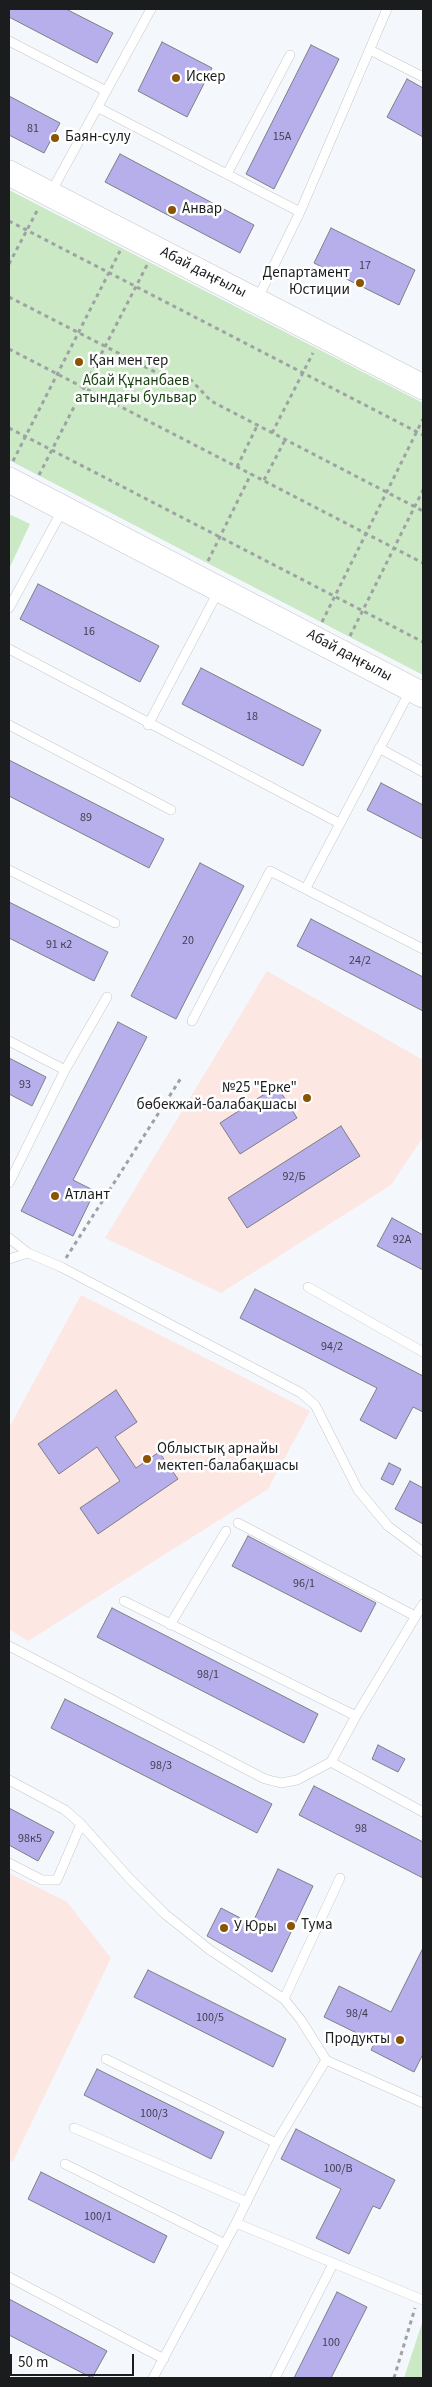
<!DOCTYPE html>
<meta charset="utf-8">
<style>
body{margin:0}
#map{position:relative;width:432px;height:2387px;overflow:hidden;background:#f4f7fc;font-family:"Source Sans 3",sans-serif}
canvas{display:block}
.frame{position:absolute;inset:0;border:10px solid #1b1c1e;pointer-events:none}
.scale{position:absolute;left:10px;top:2354px;width:124px;height:22px;box-sizing:border-box;border:2px solid #1b1c1e;border-top:0;padding-left:6px;font-size:15px;line-height:18px;white-space:nowrap;color:#1b1c1e;-webkit-text-stroke:4px #fff;paint-order:stroke}
</style>
<div id="map">
<canvas width="432" height="2387"></canvas>
<div class="frame"></div>
<div class="scale">50 m</div>
</div>
<script>
const g = document.querySelector('canvas').getContext('2d');
g.lineJoin = 'round';
function fillPath(path, color) { g.fillStyle = color; g.fill(path, 'evenodd'); }
const toPath = rows => new Path2D(rows.map(r => 'M' + r).join(''));
function trace(path, color, width, dash) { g.strokeStyle = color; g.lineWidth = width; g.lineCap = dash ? 'butt' : 'round'; g.setLineDash(dash || []); g.stroke(path); }
function drawText(font, color, halo, rows, align = 'center') {
  g.font = font + ' "Source Sans 3",sans-serif'; g.lineWidth = 5; g.setLineDash([]); g.textBaseline = 'middle'; g.strokeStyle = halo; g.fillStyle = color; for (const [text, x, y, turn = 0] of rows) {
    g.save(); g.translate(x, y); g.rotate((+turn || 0) * Math.PI / 180); g.textAlign = isNaN(turn) ? turn : align; if (halo) g.strokeText(text, 0, 0); g.fillText(text, 0, 0); g.restore();
  }
}
fillPath(toPath([
 [267,971,423,1060,423,1137,391,1185,221,1293,105,1238],
 [81,1295,310,1411,268,1489,28,1641,9,1629,9,1428],
 [9,1873,67,1902,111,1958,13,2161,9,2162]
]), '#fde7e3');
fillPath(toPath([
 [9,190,423,403,423,675,9,460],
 [9,514,30,524,9,569],
 [423,2320,423,2378,404,2378]
]), '#cae9c4');
const building = toPath([
 [9,9,66,9,113,33,97,63,9,17,9,9],
 [162,42,212,68,187,117,138,91,162,42],
 [311,45,339,59,274,189,246,174,311,45],
 [407,79,423,88,423,137,387,117,407,79],
 [9,96,60,123,44,153,9,135,9,96],
 [120,154,254,225,240,253,105,182,120,154],
 [331,228,415,270,399,305,314,263,331,228],
 [38,584,159,646,140,682,20,619,38,584],
 [201,668,321,730,303,766,182,704,201,668],
 [9,760,164,839,149,868,9,796,9,760],
 [381,783,423,805,423,839,367,810,381,783],
 [200,863,244,886,176,1019,131,996,200,863],
 [9,902,108,952,94,981,9,938,9,902],
 [311,919,423,977,423,1011,297,946,311,919],
 [118,1022,147,1037,73,1180,95,1191,73,1236,21,1211,118,1022],
 [9,1058,46,1077,32,1106,9,1094,9,1058],
 [277,1086,297,1118,240,1154,220,1123,277,1086],
 [341,1126,360,1156,247,1228,228,1198,341,1126],
 [392,1218,423,1235,423,1270,377,1246,392,1218],
 [255,1289,423,1376,423,1412,413,1407,396,1439,360,1420,377,1388,240,1318,255,1289],
 [116,1390,137,1422,115,1437,136,1468,159,1452,178,1479,98,1534,80,1508,120,1481,97,1447,59,1474,38,1444,116,1390],
 [389,1463,401,1469,393,1485,381,1479,389,1463],
 [410,1481,423,1488,423,1524,395,1509,410,1481],
 [248,1536,376,1603,361,1632,232,1566,248,1536],
 [112,1608,318,1714,304,1743,97,1637,112,1608],
 [65,1699,272,1804,257,1833,51,1728,65,1699],
 [378,1745,405,1759,398,1772,372,1759,378,1745],
 [314,1786,423,1842,423,1878,299,1815,314,1786],
 [9,1808,54,1832,38,1861,9,1845,9,1808],
 [278,1869,313,1886,272,1972,207,1936,221,1908,252,1924,278,1869],
 [423,1948,423,2054,414,2072,371,2050,375,2042,324,2017,339,1986,391,2012,423,1948],
 [148,1970,286,2039,273,2067,134,1997,148,1970],
 [97,2069,224,2132,211,2159,84,2095,97,2069],
 [296,2129,395,2180,380,2209,373,2206,349,2254,316,2238,341,2189,281,2159,296,2129],
 [41,2172,167,2236,154,2263,28,2199,41,2172],
 [337,2292,367,2307,331,2378,294,2378,337,2292],
 [9,2299,107,2351,92,2378,9,2335,9,2299]
]);
fillPath(building, '#b6afeb');
trace(building, '#7e7e83', 1);
const service = toPath([
 [9,41,106,91],
 [370,50,423,77],
 [97,107,300,212,257,300],
 [227,174,290,55],
 [50,194,151,9],
 [300,212,387,9],
 [9,608,63,509],
 [9,649,339,823],
 [9,725,171,810],
 [148,725,219,590],
 [379,748,423,772],
 [9,870,115,923],
 [306,888,410,691],
 [192,1021,270,871,423,949],
 [9,1041,65,1070],
 [9,1183,65,1070,107,997],
 [9,1238,28,1253,61,1267,301,1393,315,1405,358,1490,388,1526,423,1552],
 [9,1259,28,1253],
 [308,1287,423,1352],
 [238,1523,415,1616],
 [124,1601,356,1716,423,1604],
 [170,1625,226,1531],
 [9,1646,265,1779,281,1783,297,1780,331,1762],
 [356,1716,331,1762,423,1812],
 [9,1780,65,1810,81,1824,129,1878,165,1914,210,1950,284,1999,301,2020,326,2060],
 [9,1863,42,1880,57,1880,81,1824],
 [284,1999,340,1878],
 [106,2059,276,2143],
 [74,2128,247,2202],
 [65,2164,225,2244],
 [236,2223,423,2300],
 [9,2277,164,2359],
 [153,2378,236,2223,276,2143,326,2060,423,2103],
 [275,2378,333,2264]
]);
const secondary = toPath([
 [9,173,423,387],
 [9,480,423,695]
]);
trace(service, '#c5c8cd', 10);
trace(secondary, '#c5c8cd', 26);
trace(toPath([
 [9,221,423,435],
 [9,264,38,209],
 [9,297,165,377,191,380,211,401,423,511],
 [9,349,423,563],
 [9,428,423,642],
 [272,433,313,353],
 [13,461,120,251],
 [237,467,257,426],
 [39,475,147,265],
 [264,480,285,440],
 [208,561,251,474],
 [322,622,423,419],
 [350,636,423,490],
 [66,1258,181,1078],
 [394,2378,415,2308]
]), '#9fa2a5', 3, [4, 4]);
trace(service, '#fff', 9);
trace(secondary, '#fff', 25);
for (const [x, y, r, color] of [
 [176,78,5,"#8a5403"],
 [55,138,5,"#8a5403"],
 [172,210,5,"#8a5403"],
 [360,283,5,"#8a5403"],
 [79,362,5,"#8a5403"],
 [307,1098,5,"#8a5403"],
 [55,1196,5,"#8a5403"],
 [147,1459,5,"#8a5403"],
 [291,1926,5,"#8a5403"],
 [224,1928,5,"#8a5403"],
 [400,2040,5,"#8a5403"]
]) { const dot = new Path2D(); dot.arc(x, y, r, 0, 2 * Math.PI); g.fillStyle = color; g.fill(dot); trace(dot, '#fff', 2); }
drawText('12px', '#424151', null, [
 ["81",33,129],
 ["15А",282,137],
 ["17",365,266],
 ["16",89,632],
 ["18",252,717],
 ["89",86,818],
 ["20",188,941],
 ["91 к2",59,945],
 ["24/2",360,961],
 ["93",25,1085],
 ["92/Б",294,1177],
 ["92А",402,1240],
 ["94/2",332,1347],
 ["96/1",304,1584],
 ["98/1",208,1675],
 ["98/3",161,1766],
 ["98",361,1829],
 ["98к5",30,1839],
 ["98/4",357,2014],
 ["100/5",210,2018],
 ["100/3",154,2114],
 ["100/В",338,2169],
 ["100/1",98,2217],
 ["100",331,2343]
]);
drawText('15px', '#1b1c1e', '#fff', [
 ["Искер",186,78],
 ["Баян-сулу",65,138],
 ["Анвар",182,210],
 ["Департамент",350,274,"right"],
 ["Юстиции",350,291,"right"],
 ["Қан мен тер",89,362],
 ["№25 \"Ерке\"",297,1089,"right"],
 ["бөбекжай-балабақшасы",297,1106,"right"],
 ["Атлант",65,1196],
 ["Облыстық арнайы",157,1450],
 ["мектеп-балабақшасы",157,1467],
 ["Тума",301,1926],
 ["У Юры",234,1928],
 ["Продукты",390,2040,"right"]
], 'left');
drawText('15px', '#1b1c1e', '#fff', [
 ["Абай даңғылы",203,273,27],
 ["Абай даңғылы",349,656,28]
]);
drawText('15px', '#143f0c', '#fff', [
 ["Абай Құнанбаев",136,382],
 ["атындағы бульвар",136,399]
]);
</script>
